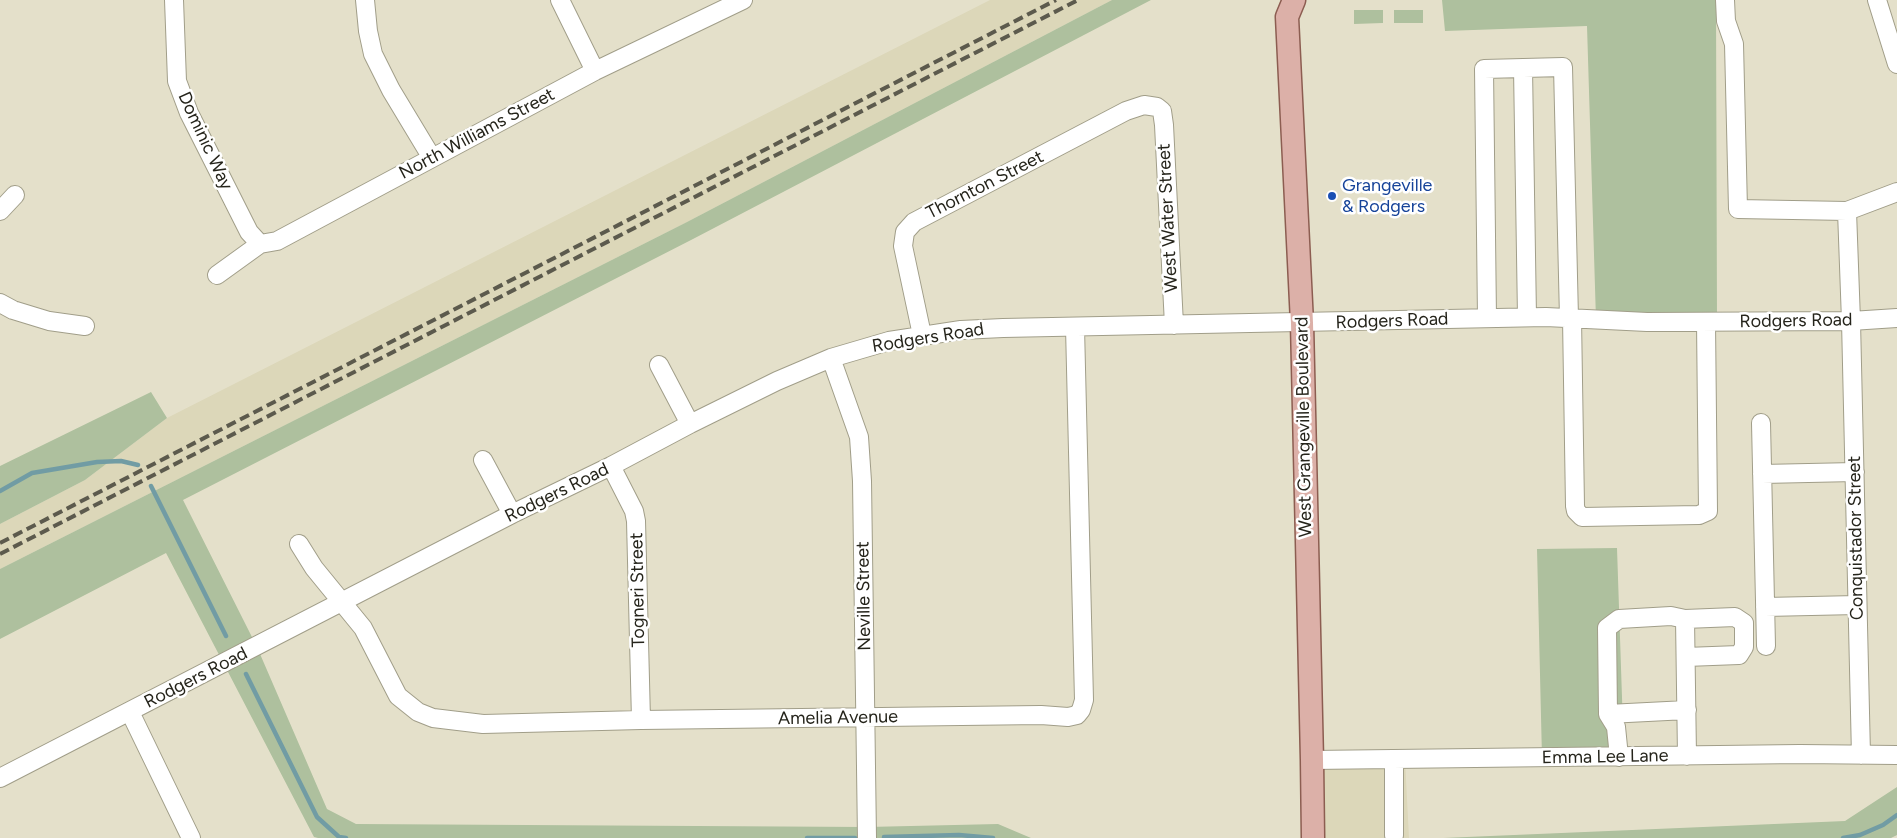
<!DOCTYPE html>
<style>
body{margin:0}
canvas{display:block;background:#e4e0ca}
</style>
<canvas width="1897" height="838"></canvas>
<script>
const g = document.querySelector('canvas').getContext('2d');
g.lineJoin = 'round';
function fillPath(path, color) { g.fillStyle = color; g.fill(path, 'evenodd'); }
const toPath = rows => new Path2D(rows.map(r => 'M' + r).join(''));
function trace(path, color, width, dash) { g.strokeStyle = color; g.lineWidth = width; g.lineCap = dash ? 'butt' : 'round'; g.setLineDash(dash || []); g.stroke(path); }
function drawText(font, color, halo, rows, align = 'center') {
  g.font = font + ' Figtree,sans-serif'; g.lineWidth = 5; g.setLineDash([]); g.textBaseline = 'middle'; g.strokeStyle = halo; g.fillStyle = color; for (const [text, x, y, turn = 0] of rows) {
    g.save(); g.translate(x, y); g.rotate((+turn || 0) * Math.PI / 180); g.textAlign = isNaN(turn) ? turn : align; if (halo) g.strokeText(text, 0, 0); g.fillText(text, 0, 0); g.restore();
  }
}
fillPath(toPath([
 [990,0,1112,0,687,222,0,569,0,524,85,480,167,418],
 [1405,759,1409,838,1313,838,1312,760]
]), '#dcd7b9');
fillPath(toPath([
 [1112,0,1151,0,693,239,183,500,257,647,327,809,356,824,867,827,998,824,1031,838,318,838,314,837,166,553,0,639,0,569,687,222],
 [1442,0,1716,0,1717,322,1596,320,1587,26,1445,31],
 [1354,10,1383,10,1383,23,1354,24],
 [1394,10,1423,10,1423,23,1394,23],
 [151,392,167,418,85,480,0,524,0,466],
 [1617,548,1624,757,1542,758,1537,549],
 [1897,787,1897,835,1891,838,1443,838,1845,821]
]), '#aec09e');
trace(toPath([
 [151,486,226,636],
 [0,491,32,473,97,462,121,461,138,465],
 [246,674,317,817,339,837,346,838],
 [884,837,959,835,993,838],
 [807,838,855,838],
 [1843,838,1860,835,1883,825,1897,815]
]), '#719ca4', 4.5);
const minor = toPath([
 [174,0,177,81,189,113,249,232,260,244],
 [365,0,368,31,373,54,391,90,432,158],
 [560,0,595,71],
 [1725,0,1726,21,1734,44,1738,209,1847,211,1897,192],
 [1877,0,1897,64],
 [1523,68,1527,317],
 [0,211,15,195],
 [1847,211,1851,321,1861,755],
 [217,275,260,244,277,241,595,71,743,0],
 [0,303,13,310,49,321,85,326],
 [1487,318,1484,69,1563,67,1569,318],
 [1572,318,1575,506,1576,511,1582,517,1699,515,1708,511,1706,322],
 [922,335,903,246,905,232,914,222,1126,111,1144,105,1157,107,1162,111,1164,125,1174,325],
 [831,358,859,437,862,481,867,838],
 [659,365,690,424],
 [1761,423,1766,646],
 [483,460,512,514],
 [611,466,634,511,636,521,641,720],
 [1762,474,1855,472],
 [299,544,314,568,363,628,398,696,418,712,433,718,483,724,641,720,1041,715,1068,717,1077,715,1081,710,1084,700,1075,327],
 [1765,607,1857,605],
 [1685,619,1735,617,1744,623,1744,647,1739,655,1686,657],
 [130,712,191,838],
 [1608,714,1687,710],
 [1619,757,1616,727,1608,714,1607,628,1619,619,1671,616,1685,619,1687,756],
 [1394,759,1394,835],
 [1312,760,1800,754,1897,755],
 [0,778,512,514,611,466,690,424,777,381,831,358,889,341,961,330,1003,328,1546,317,1647,322,1851,321,1897,318]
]);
const major = toPath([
 [1294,0,1287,17,1302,323,1312,760,1313,838]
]);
trace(minor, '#a19e89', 20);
trace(major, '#8c5d51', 25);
trace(minor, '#fff', 18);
trace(major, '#dcb0a8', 22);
trace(toPath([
 [0,543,1056,0],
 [0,554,1078,0]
]), '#5c5a4d', 4, [10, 5]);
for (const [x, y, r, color] of [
 [1332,196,5,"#1a4fb4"]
]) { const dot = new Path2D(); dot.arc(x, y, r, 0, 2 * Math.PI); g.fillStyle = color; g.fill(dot); trace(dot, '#fff', 2); }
drawText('18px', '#25241b', '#fff', [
 ["North Williams Street",477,134,-28],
 ["Dominic Way",205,141,65],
 ["Thornton Street",985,185,-27],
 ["West Water Street",1168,218,-93],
 ["Rodgers Road",1392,321,-2],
 ["Rodgers Road",1796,321,-1],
 ["Rodgers Road",928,338,-9],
 ["West Grangeville Boulevard",1304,427,-91],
 ["Rodgers Road",557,493,-26],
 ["Conquistador Street",1856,538,-91],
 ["Togneri Street",638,590,-91],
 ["Neville Street",864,596,-91],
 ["Rodgers Road",196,678,-27],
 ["Amelia Avenue",838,718,-1],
 ["Emma Lee Lane",1605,757,-1]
]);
drawText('18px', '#164399', '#fff', [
 ["Grangeville",1342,186],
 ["& Rodgers",1342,207]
], 'left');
</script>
